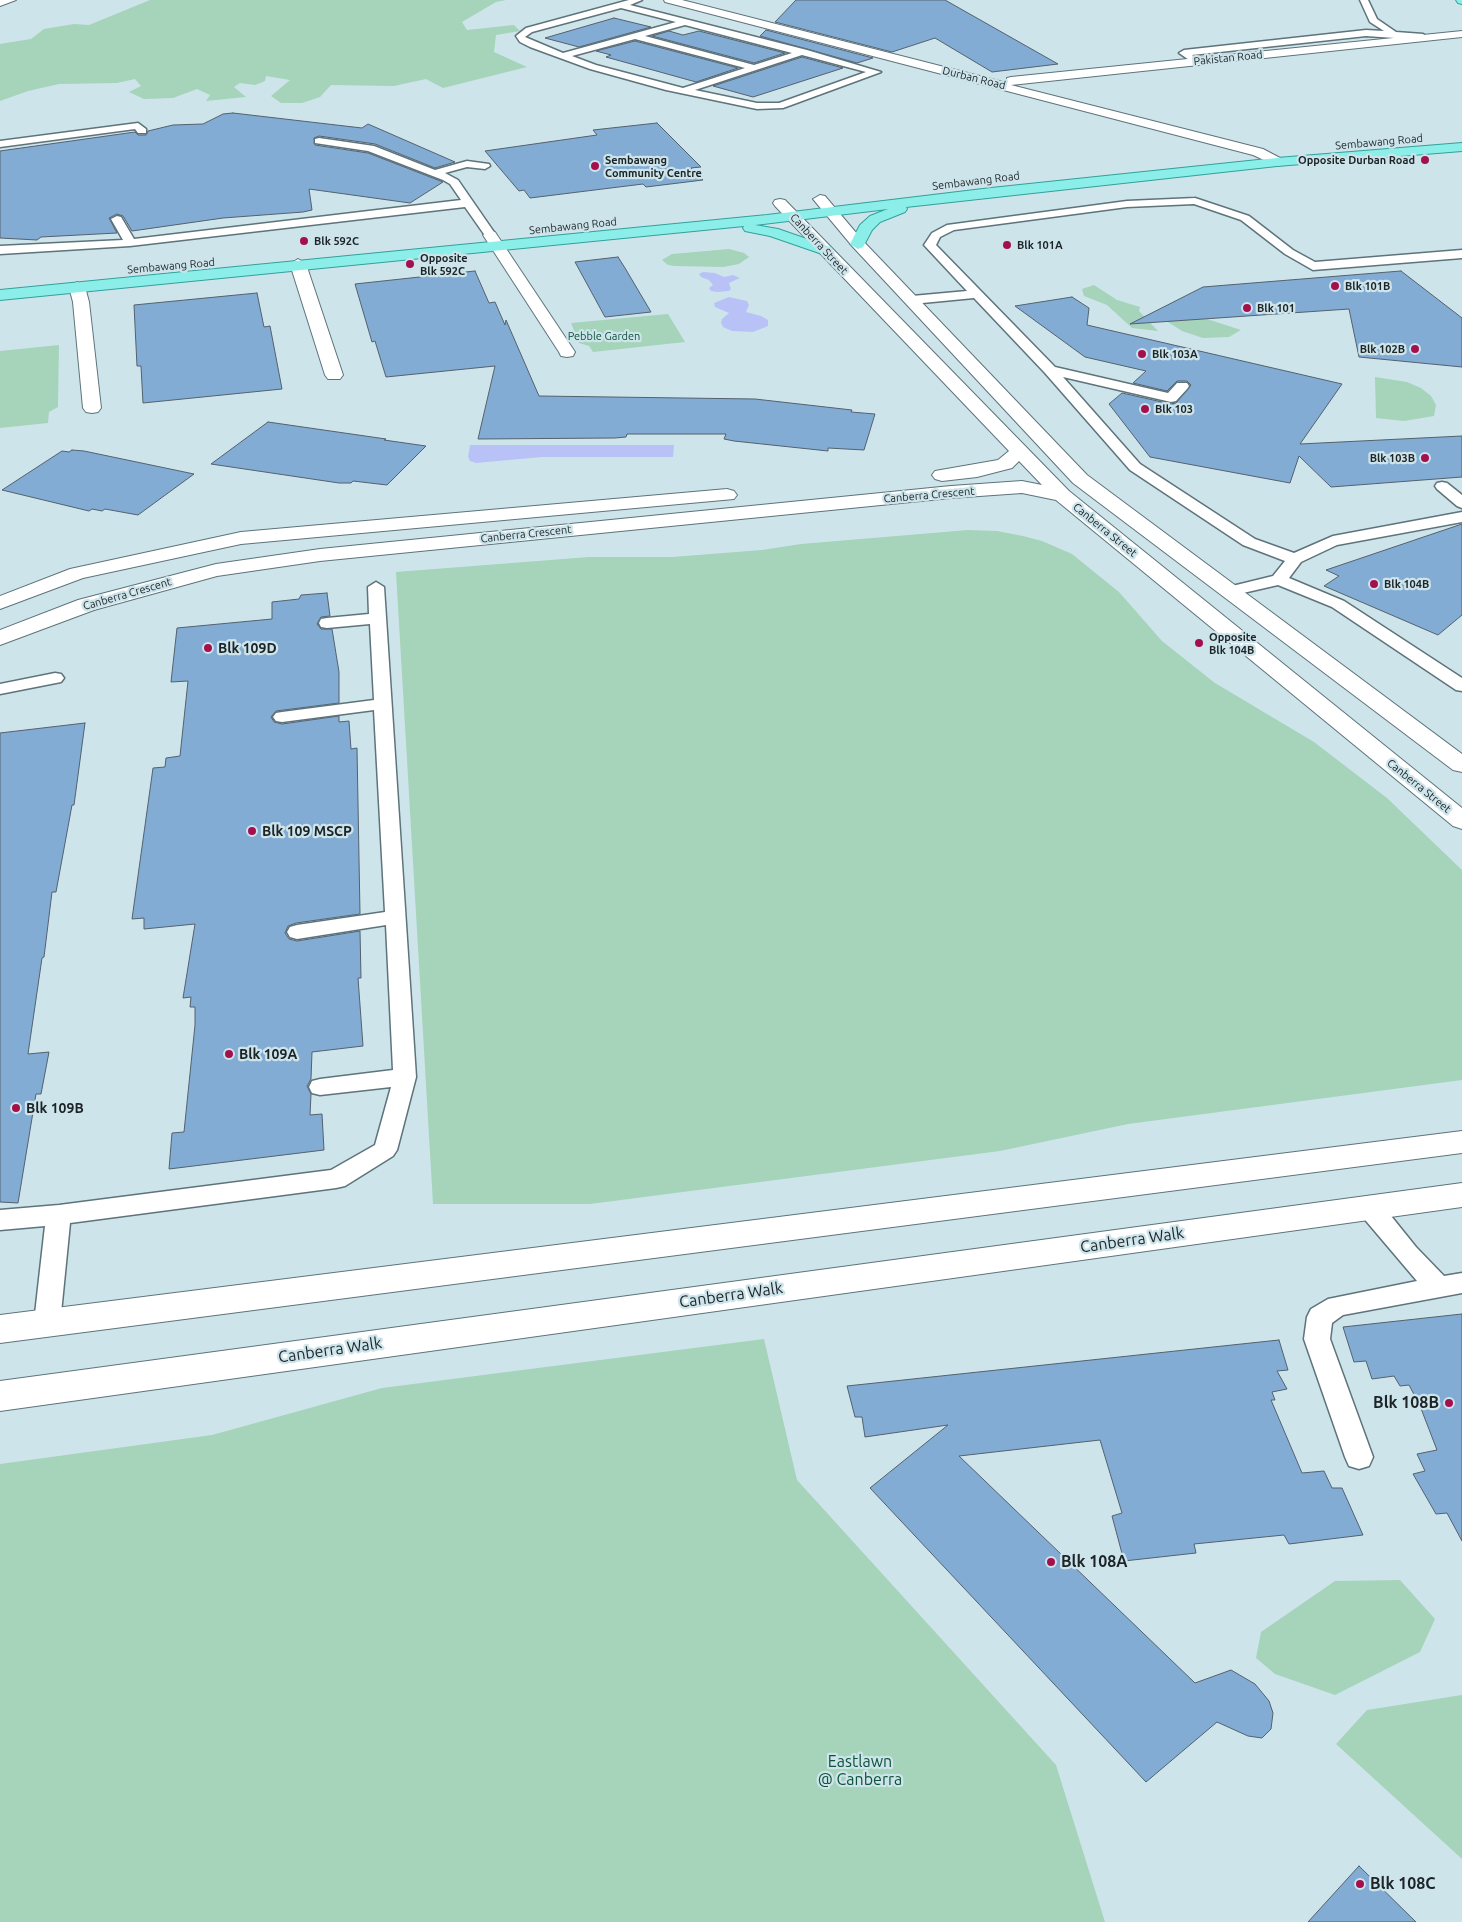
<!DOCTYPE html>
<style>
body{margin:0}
canvas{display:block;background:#cde4eb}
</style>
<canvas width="1462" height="1922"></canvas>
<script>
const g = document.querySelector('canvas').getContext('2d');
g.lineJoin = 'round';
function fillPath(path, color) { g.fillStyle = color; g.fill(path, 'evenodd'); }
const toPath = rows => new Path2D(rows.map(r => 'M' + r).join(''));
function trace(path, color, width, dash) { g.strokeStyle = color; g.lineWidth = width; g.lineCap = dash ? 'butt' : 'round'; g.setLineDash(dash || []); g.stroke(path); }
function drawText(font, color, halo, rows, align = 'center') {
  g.font = font + ' Ubuntu,sans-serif'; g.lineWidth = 4.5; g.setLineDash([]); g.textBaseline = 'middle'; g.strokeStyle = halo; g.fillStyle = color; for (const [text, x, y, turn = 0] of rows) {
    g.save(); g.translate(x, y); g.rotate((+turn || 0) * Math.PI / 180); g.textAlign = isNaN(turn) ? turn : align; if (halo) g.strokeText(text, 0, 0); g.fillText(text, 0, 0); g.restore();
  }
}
fillPath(toPath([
 [150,0,506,0,496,2,462,22,467,30,514,25,520,31,496,35,494,52,527,67,443,88,426,79,394,86,331,85,320,97,302,103,281,103,271,96,290,80,266,76,265,81,255,85,240,83,234,87,246,97,206,101,210,95,197,89,173,98,144,99,129,92,141,86,135,79,117,83,59,84,28,91,0,101,0,44,31,39,44,29,74,24,89,25],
 [729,249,744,253,749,257,739,264,723,267,675,266,668,265,662,260,672,254],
 [1094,285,1117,300,1140,307,1139,311,1158,331,1132,328,1107,305,1084,296,1082,289],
 [1170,307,1241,330,1229,337,1203,338,1182,331,1168,322,1162,317],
 [668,314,685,342,593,352,589,346,579,343,571,323],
 [59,345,58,407,49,412,48,423,0,428,0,351],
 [1375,377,1407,382,1421,388,1431,396,1436,405,1434,416,1404,421,1376,418],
 [968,530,997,531,1023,536,1042,541,1072,554,1119,592,1162,641,1215,683,1314,742,1387,798,1462,870,1462,1080,1128,1124,1000,1151,590,1204,433,1204,396,572,589,557,672,557,762,550,801,544],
 [764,1339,797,1480,1056,1765,1105,1922,0,1922,0,1464,212,1435,382,1388],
 [1400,1580,1435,1619,1420,1652,1335,1695,1275,1674,1256,1658,1261,1632,1335,1581],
 [1462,1695,1462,1859,1336,1744,1367,1710]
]), '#a5d4ba');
fillPath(toPath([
 [703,272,715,273,724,277,733,275,740,278,729,283,731,289,729,291,717,292,711,291,709,288,713,285,709,280,701,277,699,274],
 [729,297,747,301,749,305,746,312,761,316,768,320,768,326,753,332,732,331,723,327,721,323,722,319,729,313,715,307,714,303],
 [470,445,674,445,673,457,542,457,476,463,470,461,468,457]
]), '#b9c2f6');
const building = toPath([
 [796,0,945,0,1058,64,992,72,935,38,892,52,775,22,796,0],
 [614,18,651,27,579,47,545,38,614,18],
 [766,30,873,58,857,63,760,36,766,30],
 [669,31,683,35,699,31,785,53,754,63,652,36,669,31],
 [635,41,738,68,696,82,606,57,611,55,596,51,635,41],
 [802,57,843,68,753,97,713,86,802,57],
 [233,113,362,128,368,124,455,162,435,168,375,144,319,136,314,138,315,145,368,153,443,182,410,203,309,189,312,210,303,212,223,218,132,231,123,216,117,214,109,218,117,233,41,237,37,240,0,238,0,151,135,132,138,135,146,135,148,131,173,125,203,124,223,114,233,113],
 [657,123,701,167,691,168,703,180,646,187,643,184,530,198,524,190,519,191,485,151,597,135,593,130,657,123],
 [618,257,625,268,651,312,605,317,575,262,618,257],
 [475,271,489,303,495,302,505,325,506,320,539,396,755,399,852,410,851,412,875,414,864,450,828,448,828,451,734,441,724,439,726,434,627,434,626,437,615,438,478,439,495,366,386,377,375,341,372,342,355,284,475,271],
 [1401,271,1462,318,1462,367,1359,357,1349,309,1130,324,1203,287,1401,271],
 [257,293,264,327,270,326,282,389,143,403,141,366,137,366,134,305,257,293],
 [1072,297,1089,308,1087,325,1342,384,1300,444,1462,436,1462,477,1331,487,1299,456,1290,483,1150,457,1109,404,1122,393,1171,404,1176,403,1191,385,1187,381,1177,381,1167,391,1133,383,1146,371,1085,357,1015,306,1072,297],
 [268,422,386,439,384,440,426,446,387,485,353,481,351,483,339,483,211,464,268,422],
 [72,450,84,451,194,474,138,515,105,509,102,511,92,509,89,511,2,490,62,451,69,452,72,450],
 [1462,524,1462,615,1438,635,1324,586,1339,576,1326,570,1462,524],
 [327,593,330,616,321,617,317,624,321,629,332,629,339,672,339,703,276,711,271,717,274,722,282,724,339,716,339,722,349,721,351,749,357,748,360,914,296,923,288,926,285,933,289,939,297,941,360,931,361,978,358,978,363,1046,312,1052,311,1079,307,1086,311,1094,310,1115,322,1114,324,1150,169,1169,172,1133,184,1132,195,1025,195,1007,190,1007,191,997,183,998,195,924,144,929,144,918,132,919,153,768,165,767,166,758,180,756,188,681,171,682,177,628,272,619,272,602,299,599,301,595,327,593],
 [85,723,74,805,72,805,56,892,52,892,44,957,42,958,28,1054,49,1052,41,1094,36,1094,18,1203,0,1202,0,733,85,723],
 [1462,1314,1462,1541,1447,1513,1436,1514,1413,1474,1425,1471,1417,1454,1437,1450,1420,1406,1409,1385,1400,1386,1394,1376,1372,1379,1366,1361,1354,1362,1343,1327,1462,1314],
 [1279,1340,1288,1370,1277,1371,1287,1389,1272,1392,1275,1400,1271,1400,1302,1473,1324,1471,1332,1488,1342,1488,1363,1535,1289,1544,1284,1535,1194,1544,1196,1553,1124,1561,1112,1516,1122,1513,1100,1440,959,1456,1195,1683,1231,1670,1255,1684,1269,1701,1273,1713,1271,1729,1262,1738,1248,1736,1217,1722,1146,1782,870,1488,948,1425,865,1437,862,1417,855,1417,847,1386,1279,1340],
 [1359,1866,1416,1922,1308,1922,1359,1866]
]);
fillPath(building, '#82acd3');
trace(building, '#54616e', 1);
const service = toPath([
 [629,0,642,0,630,5,807,50,881,72,783,108,757,109,666,90,590,69,530,47,520,42,516,36,526,28,629,0],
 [621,8,676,22,563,53,525,37,532,32,621,8],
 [685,25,792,53,754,65,645,36,685,25],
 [635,39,745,68,683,88,596,65,572,56,635,39],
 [802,55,866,72,779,103,757,103,695,90,802,55],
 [1360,0,1368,0,1377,19,1396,32,1423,34,1427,37,1423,40,1366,36,1192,55,1200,61,1195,64,1179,53,1184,50,1366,30,1384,31,1370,22,1360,0],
 [138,123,146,129,146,133,138,133,135,129,0,147,0,141,138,123],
 [319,138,374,146,435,170,467,161,489,164,490,166,485,169,467,167,445,173,458,180,496,235,494,237,486,237,465,207,130,246,0,254,0,246,123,240,111,219,117,216,121,217,134,239,461,200,450,184,443,180,368,151,315,143,315,139,319,138],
 [1195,198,1249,216,1293,250,1315,262,1462,250,1462,258,1313,270,1285,254,1241,220,1194,204,1127,207,954,230,940,237,936,245,1055,367,1168,393,1177,383,1187,383,1189,386,1187,389,1176,401,1171,402,1063,377,1140,464,1255,539,1294,553,1333,536,1462,512,1462,522,1337,545,1301,562,1289,578,1344,601,1462,678,1462,691,1456,690,1332,607,1278,585,1230,596,1224,594,1222,591,1224,588,1273,576,1285,561,1243,545,1130,470,1045,373,974,298,912,304,906,300,912,296,967,291,924,245,932,233,947,225,1127,201,1195,198],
 [1442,482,1447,483,1462,495,1462,508,1457,506,1437,489,1435,486,1437,483,1442,482],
 [376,582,384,587,416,1077,397,1150,393,1156,345,1186,336,1188,70,1223,60,1323,56,1331,47,1334,38,1331,34,1323,45,1226,0,1230,0,1210,59,1205,331,1170,375,1145,391,1087,320,1095,312,1093,309,1087,312,1081,320,1079,393,1070,386,925,297,939,290,937,287,932,290,927,297,925,385,912,374,710,282,722,276,721,273,717,276,713,282,712,374,700,370,624,327,628,321,627,319,623,321,619,327,618,369,614,368,587,376,582],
 [55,673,61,674,64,678,61,682,0,694,0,684,55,673],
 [1370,1198,1379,1201,1416,1247,1444,1276,1462,1273,1462,1293,1343,1315,1332,1323,1330,1339,1373,1457,1369,1466,1359,1469,1349,1466,1345,1457,1304,1339,1307,1317,1311,1309,1328,1299,1417,1281,1361,1215,1358,1208,1361,1201,1370,1198]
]);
const minor = toPath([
 [0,0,16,0,0,6,0,0],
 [664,0,682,0,1007,83,1007,78,1011,77,1462,31,1462,37,1011,85,1263,149,1282,159,1284,162,1282,165,1277,166,1253,155,665,2,664,0],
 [820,195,825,196,863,241,1087,475,1462,754,1462,772,1453,770,1073,483,853,247,813,199,820,195],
 [780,199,785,200,1069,491,1462,808,1462,829,1453,826,1056,500,1022,493,951,498,320,561,217,576,94,610,0,645,0,630,78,600,216,564,320,549,951,486,1022,481,1042,485,1019,461,1012,468,977,477,942,481,935,479,932,475,935,471,998,460,1009,451,775,206,773,203,775,200,780,199],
 [490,231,495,232,575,352,573,356,567,357,561,356,559,352,483,235,490,231],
 [298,259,306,264,343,375,340,379,328,379,325,375,290,264,298,259],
 [77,282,85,287,89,302,101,408,98,412,92,413,86,412,83,408,73,302,69,287,77,282],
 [727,489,734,491,737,495,734,499,241,544,83,578,0,609,0,596,70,569,241,532,727,489],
 [1462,1131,1462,1153,0,1343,0,1315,1462,1131],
 [1462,1183,1462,1207,0,1411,0,1381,1462,1183]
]);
const primary = toPath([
 [1456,0,1462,0,1462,4,1458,3,1456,0],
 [1462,143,1462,151,1277,166,906,207,907,209,905,212,880,222,872,230,863,247,858,249,850,244,860,225,870,216,888,209,755,225,778,229,830,247,833,250,825,255,770,236,745,231,743,228,744,226,0,300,0,290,767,215,991,188,1277,158,1462,143]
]);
trace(service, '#5e737a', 3);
trace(minor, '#5e737a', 2);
trace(primary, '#33a09b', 2);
fillPath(service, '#fff');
fillPath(minor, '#fff');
fillPath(primary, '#8ceee8');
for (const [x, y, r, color] of [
 [1425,160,5,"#a4104e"],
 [595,166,5,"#a4104e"],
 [304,241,5,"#a4104e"],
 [1007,245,5,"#a4104e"],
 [410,264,5,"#a4104e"],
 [1335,286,5,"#a4104e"],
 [1247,308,5,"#a4104e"],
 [1415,349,5,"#a4104e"],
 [1142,354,5,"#a4104e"],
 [1145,409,5,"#a4104e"],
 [1425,458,5,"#a4104e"],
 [1374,584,5,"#a4104e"],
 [1199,643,5,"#a4104e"],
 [208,648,5,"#a4104e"],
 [252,831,5,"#a4104e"],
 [229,1054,5,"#a4104e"],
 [16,1108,5,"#a4104e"],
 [1449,1403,5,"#a4104e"],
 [1051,1562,5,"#a4104e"],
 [1360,1884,5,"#a4104e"]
]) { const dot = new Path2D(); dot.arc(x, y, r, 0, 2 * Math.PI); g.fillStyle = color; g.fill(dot); trace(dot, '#cde4eb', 2); }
drawText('11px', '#1c2427', '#cde4eb', [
 ["Pakistan Road",1228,58,-6],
 ["Durban Road",974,78,14],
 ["Sembawang Road",1379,142,-5],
 ["Sembawang Road",976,181,-7],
 ["Sembawang Road",573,226,-6],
 ["Canberra Street",819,244,47],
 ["Sembawang Road",171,266,-5],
 ["Canberra Crescent",929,495,-5],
 ["Canberra Street",1105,530,39],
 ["Canberra Crescent",526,534,-6],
 ["Canberra Crescent",127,594,-16],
 ["Canberra Street",1419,786,39]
]);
drawText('bold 11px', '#1c2427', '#cde4eb', [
 ["Sembawang",605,160],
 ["Community Centre",605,173],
 ["Opposite Durban Road",1415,160,"right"],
 ["Blk 592C",314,241],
 ["Blk 101A",1017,245],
 ["Opposite",420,258],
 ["Blk 592C",420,271],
 ["Blk 101B",1345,286],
 ["Blk 101",1257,308],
 ["Blk 102B",1405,349,"right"],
 ["Blk 103A",1152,354],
 ["Blk 103",1155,409],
 ["Blk 103B",1415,458,"right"],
 ["Blk 104B",1384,584],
 ["Opposite",1209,637],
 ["Blk 104B",1209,650]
], 'left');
drawText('11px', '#0c5337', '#cde4eb', [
 ["Pebble Garden",604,336]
]);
drawText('bold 14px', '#1c2427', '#cde4eb', [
 ["Blk 109D",218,648],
 ["Blk 109 MSCP",262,831],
 ["Blk 109A",239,1054],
 ["Blk 109B",26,1108]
], 'left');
drawText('16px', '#1c2427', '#cde4eb', [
 ["Canberra Walk",1132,1240,-8],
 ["Canberra Walk",731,1295,-8],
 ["Canberra Walk",330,1350,-8]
]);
drawText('bold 16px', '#1c2427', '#cde4eb', [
 ["Blk 108B",1439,1403,"right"],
 ["Blk 108A",1061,1562],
 ["Blk 108C",1370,1884]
], 'left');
drawText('16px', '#0c5337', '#cde4eb', [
 ["Eastlawn",860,1762],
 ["@ Canberra",860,1780]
]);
</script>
